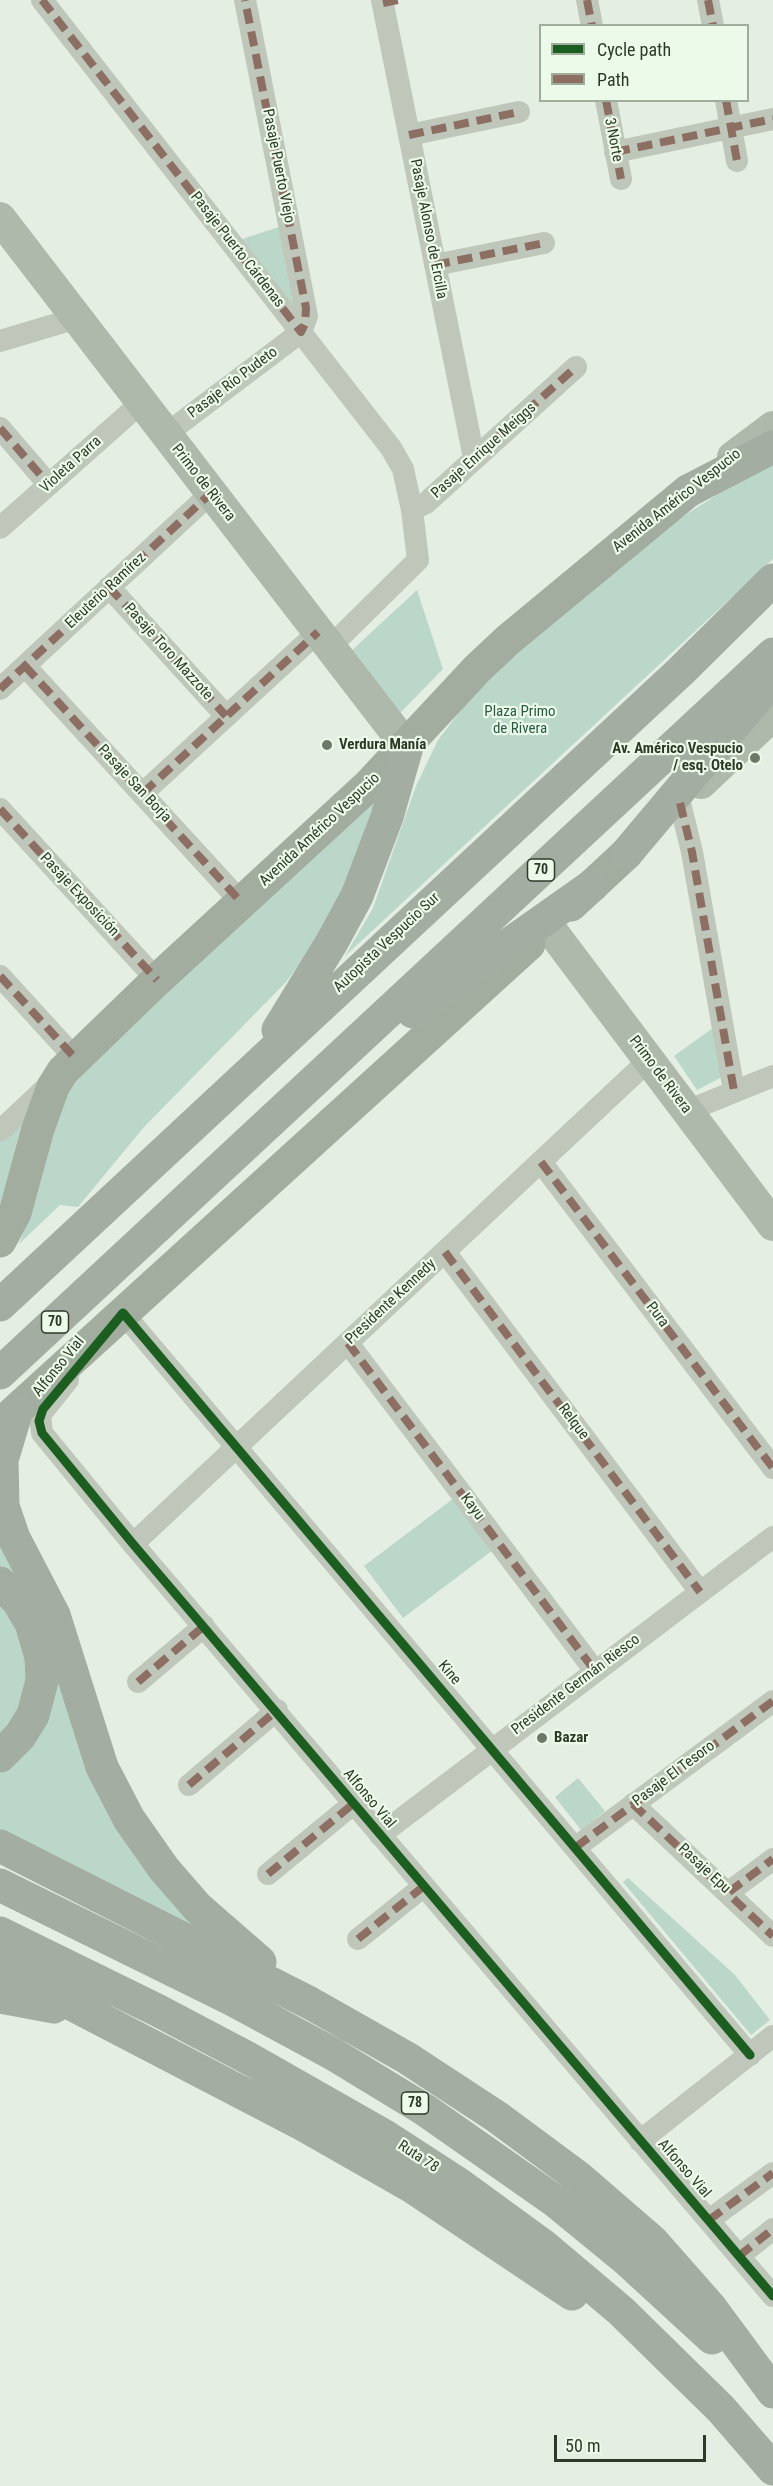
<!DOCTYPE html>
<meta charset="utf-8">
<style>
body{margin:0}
#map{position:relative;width:773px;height:2486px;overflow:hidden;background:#e4eee2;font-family:"Roboto Condensed",sans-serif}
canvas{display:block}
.legend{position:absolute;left:539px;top:24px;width:210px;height:78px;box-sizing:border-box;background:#ecfbe9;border:2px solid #a0ad9c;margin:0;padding:8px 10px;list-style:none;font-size:18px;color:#2f3928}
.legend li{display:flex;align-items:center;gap:12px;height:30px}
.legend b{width:30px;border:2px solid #a0ad9c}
.scale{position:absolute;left:554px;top:2435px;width:152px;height:27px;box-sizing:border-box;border:3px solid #2f3928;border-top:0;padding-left:8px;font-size:18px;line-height:21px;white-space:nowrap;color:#2f3928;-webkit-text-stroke:4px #ecfbe9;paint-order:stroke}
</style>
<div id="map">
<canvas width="773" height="2486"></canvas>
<ul class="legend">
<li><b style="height:8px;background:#1b5e20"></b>Cycle path</li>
<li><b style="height:8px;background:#8d6e63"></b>Path</li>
</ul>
<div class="scale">50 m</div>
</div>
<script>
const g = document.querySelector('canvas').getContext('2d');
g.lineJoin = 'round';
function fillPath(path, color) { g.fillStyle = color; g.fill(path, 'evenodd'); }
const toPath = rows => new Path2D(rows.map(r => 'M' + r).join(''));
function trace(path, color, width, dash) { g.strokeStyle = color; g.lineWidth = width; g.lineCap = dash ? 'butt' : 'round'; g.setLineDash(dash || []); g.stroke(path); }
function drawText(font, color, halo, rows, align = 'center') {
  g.font = font + ' "Roboto Condensed",sans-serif'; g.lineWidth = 4.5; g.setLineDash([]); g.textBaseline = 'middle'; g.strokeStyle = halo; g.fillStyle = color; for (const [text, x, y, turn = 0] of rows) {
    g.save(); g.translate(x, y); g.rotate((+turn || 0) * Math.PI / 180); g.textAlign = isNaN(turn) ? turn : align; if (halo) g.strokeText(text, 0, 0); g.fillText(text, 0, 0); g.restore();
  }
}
fillPath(toPath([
 [279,227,298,320,239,240],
 [773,465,773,559,345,956,373,908,416,786,438,740,480,685,679,519,734,484],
 [417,590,443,669,400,713,350,652],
 [398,771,370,839,315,942,287,981,144,1127,78,1207,60,1205,19,1244,36,1199,61,1105,82,1072],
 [713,1028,722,1077,697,1090,674,1056],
 [27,1112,0,1214,0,1139],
 [454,1498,493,1550,403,1618,364,1566],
 [0,1536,70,1701,227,1951,0,1835,0,1773,8,1768,45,1715,0,1570],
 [0,1596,9,1605,33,1684,0,1746],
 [578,1778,605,1811,581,1830,555,1797],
 [628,1878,735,1975,770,2020,751,2035,623,1882]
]), '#bbd7c9');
trace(toPath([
 [42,0,391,448,403,469,412,510,418,560,330,647],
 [382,0,474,458],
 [587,0,592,26],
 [708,0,713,26],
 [606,100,621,179],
 [726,100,737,161],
 [409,135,519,112],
 [615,152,773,119],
 [435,265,544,243],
 [0,341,77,318],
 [0,428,49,485],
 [166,434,301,332,307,316,245,0],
 [412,510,426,503,576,367],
 [0,528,142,402],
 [109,587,226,716],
 [25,666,242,903],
 [0,689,211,493],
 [143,793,318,632],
 [680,803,692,852,734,1091],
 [0,809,157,980],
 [0,976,75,1058],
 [687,1111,773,1076],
 [0,1131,51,1083],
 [541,1162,773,1468],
 [445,1252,700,1592],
 [114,1325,123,1313,750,2055],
 [348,1343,595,1671],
 [68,1380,40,1415,42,1433,133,1544,773,2296],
 [133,1544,649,1060],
 [138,1682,204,1626],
 [189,1785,277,1710],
 [633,1804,773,1936],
 [380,1835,773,1537],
 [576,1847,773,1701],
 [268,1874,353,1804],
 [729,1892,773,1859],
 [358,1939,424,1886],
 [640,2141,773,2036],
 [709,2220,773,2173],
 [739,2256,773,2229]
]), '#bec7ba', 22);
trace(toPath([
 [0,218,407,747],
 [733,457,773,427],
 [701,783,773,715],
 [548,926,773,1225]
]), '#aeb8ab', 32);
trace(toPath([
 [571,905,626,854],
 [0,1241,15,1213,38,1129,53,1087,63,1071,157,980,368,786,478,668,508,640,688,491],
 [0,1425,529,944]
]), '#a3ad9f', 33);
trace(toPath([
 [688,491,773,447],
 [626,854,773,679],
 [413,1012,593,885],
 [278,1030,332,942,357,896,387,817,407,747],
 [0,1305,681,671,773,580],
 [0,1373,773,654],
 [17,1410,2,1460,3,1506,14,1538,54,1615,102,1767,129,1819,164,1869,198,1908,260,1962],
 [0,1583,18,1601,31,1623,41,1657,42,1681,33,1715,20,1736,0,1756],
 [0,1846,310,2003,407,2058,497,2117,578,2177,652,2241,711,2308,773,2392],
 [0,1885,233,2000,333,2054,425,2110,555,2201,627,2260,712,2338],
 [0,1933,157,2010,248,2058,385,2136,459,2184,544,2246,621,2311,721,2409,773,2469],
 [0,1967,300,2123,414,2188,572,2294],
 [0,1997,54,2007]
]), '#a4ada1', 33);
trace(toPath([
 [42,0,301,332,305,324,306,308,245,0],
 [587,0,592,26],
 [708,0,713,26],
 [383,3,398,0],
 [606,100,621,179],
 [726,100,737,161],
 [409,135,519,112],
 [615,152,773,119],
 [435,265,544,243],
 [0,428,49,485],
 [474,458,576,367],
 [109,587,226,716],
 [25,666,242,903],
 [0,689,211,493],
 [143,793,318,632],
 [680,803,692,852,734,1091],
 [0,809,157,980],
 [0,976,75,1058],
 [541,1162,773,1468],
 [445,1252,700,1592],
 [348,1343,595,1671],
 [138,1682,204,1626],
 [189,1785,277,1710],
 [633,1804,773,1936],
 [576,1847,773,1701],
 [268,1874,353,1804],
 [729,1892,773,1859],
 [358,1939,424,1886],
 [709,2220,773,2173],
 [739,2256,773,2229]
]), '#8d6e63', 8, [15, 8]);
trace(toPath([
 [750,2055,123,1313,43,1409,39,1421,42,1433,133,1544,773,2296]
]), '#1b5e20', 9);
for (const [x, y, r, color] of [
 [327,745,6,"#6e7869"],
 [755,758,6,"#6e7869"],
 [542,1738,6,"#6e7869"]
]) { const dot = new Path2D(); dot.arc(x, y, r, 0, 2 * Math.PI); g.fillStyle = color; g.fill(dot); trace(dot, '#ecfbe9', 2); }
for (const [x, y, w] of [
 [541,870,27],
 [55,1322,27],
 [415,2103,27]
]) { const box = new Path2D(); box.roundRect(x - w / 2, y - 11, w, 22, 4.5); g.fillStyle = '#ecfbe9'; g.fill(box); trace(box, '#2f3928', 1.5); }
drawText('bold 14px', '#2f3928', null, [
 ["70",541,870],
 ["70",55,1322],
 ["78",415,2103]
]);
drawText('15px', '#2f3928', '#ecfbe9', [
 ["3 Norte",613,140,79],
 ["Pasaje Puerto Viejo",278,166,79],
 ["Pasaje Alonso de Ercilla",428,229,79],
 ["Pasaje Puerto Cárdenas",237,250,52],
 ["Pasaje Río Pudeto",233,383,-37],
 ["Pasaje Enrique Meiggs",484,451,-42],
 ["Violeta Parra",71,465,-42],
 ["Primo de Rivera",203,483,52],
 ["Avenida Américo Vespucio",677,501,-38],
 ["Eleuterio Ramírez",106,591,-43],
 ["Pasaje Toro Mazzote",168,652,48],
 ["Pasaje San Borja",134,784,47],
 ["Avenida Américo Vespucio",320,830,-43],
 ["Pasaje Exposición",79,895,47],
 ["Autopista Vespucio Sur",387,943,-43],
 ["Primo de Rivera",660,1075,53],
 ["Presidente Kennedy",391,1302,-43],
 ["Pura",657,1315,53],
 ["Alfonso Vial",59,1367,-51],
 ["Relque",573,1422,53],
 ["Kayu",472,1507,53],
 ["Kine",449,1673,50],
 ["Presidente Germán Riesco",576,1685,-37],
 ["Pasaje El Tesoro",674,1774,-37],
 ["Alfonso Vial",369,1799,50],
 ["Pasaje Epu",704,1869,43],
 ["Ruta 78",418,2157,33],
 ["Alfonso Vial",684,2169,49]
]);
drawText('15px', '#295948', '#ecfbe9', [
 ["Plaza Primo",520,712],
 ["de Rivera",520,729]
]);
drawText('bold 15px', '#2f3928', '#ecfbe9', [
 ["Verdura Manía",339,745],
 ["Av. Américo Vespucio",743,749,"right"],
 ["/ esq. Otelo",743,766,"right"],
 ["Bazar",554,1738]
], 'left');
</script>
